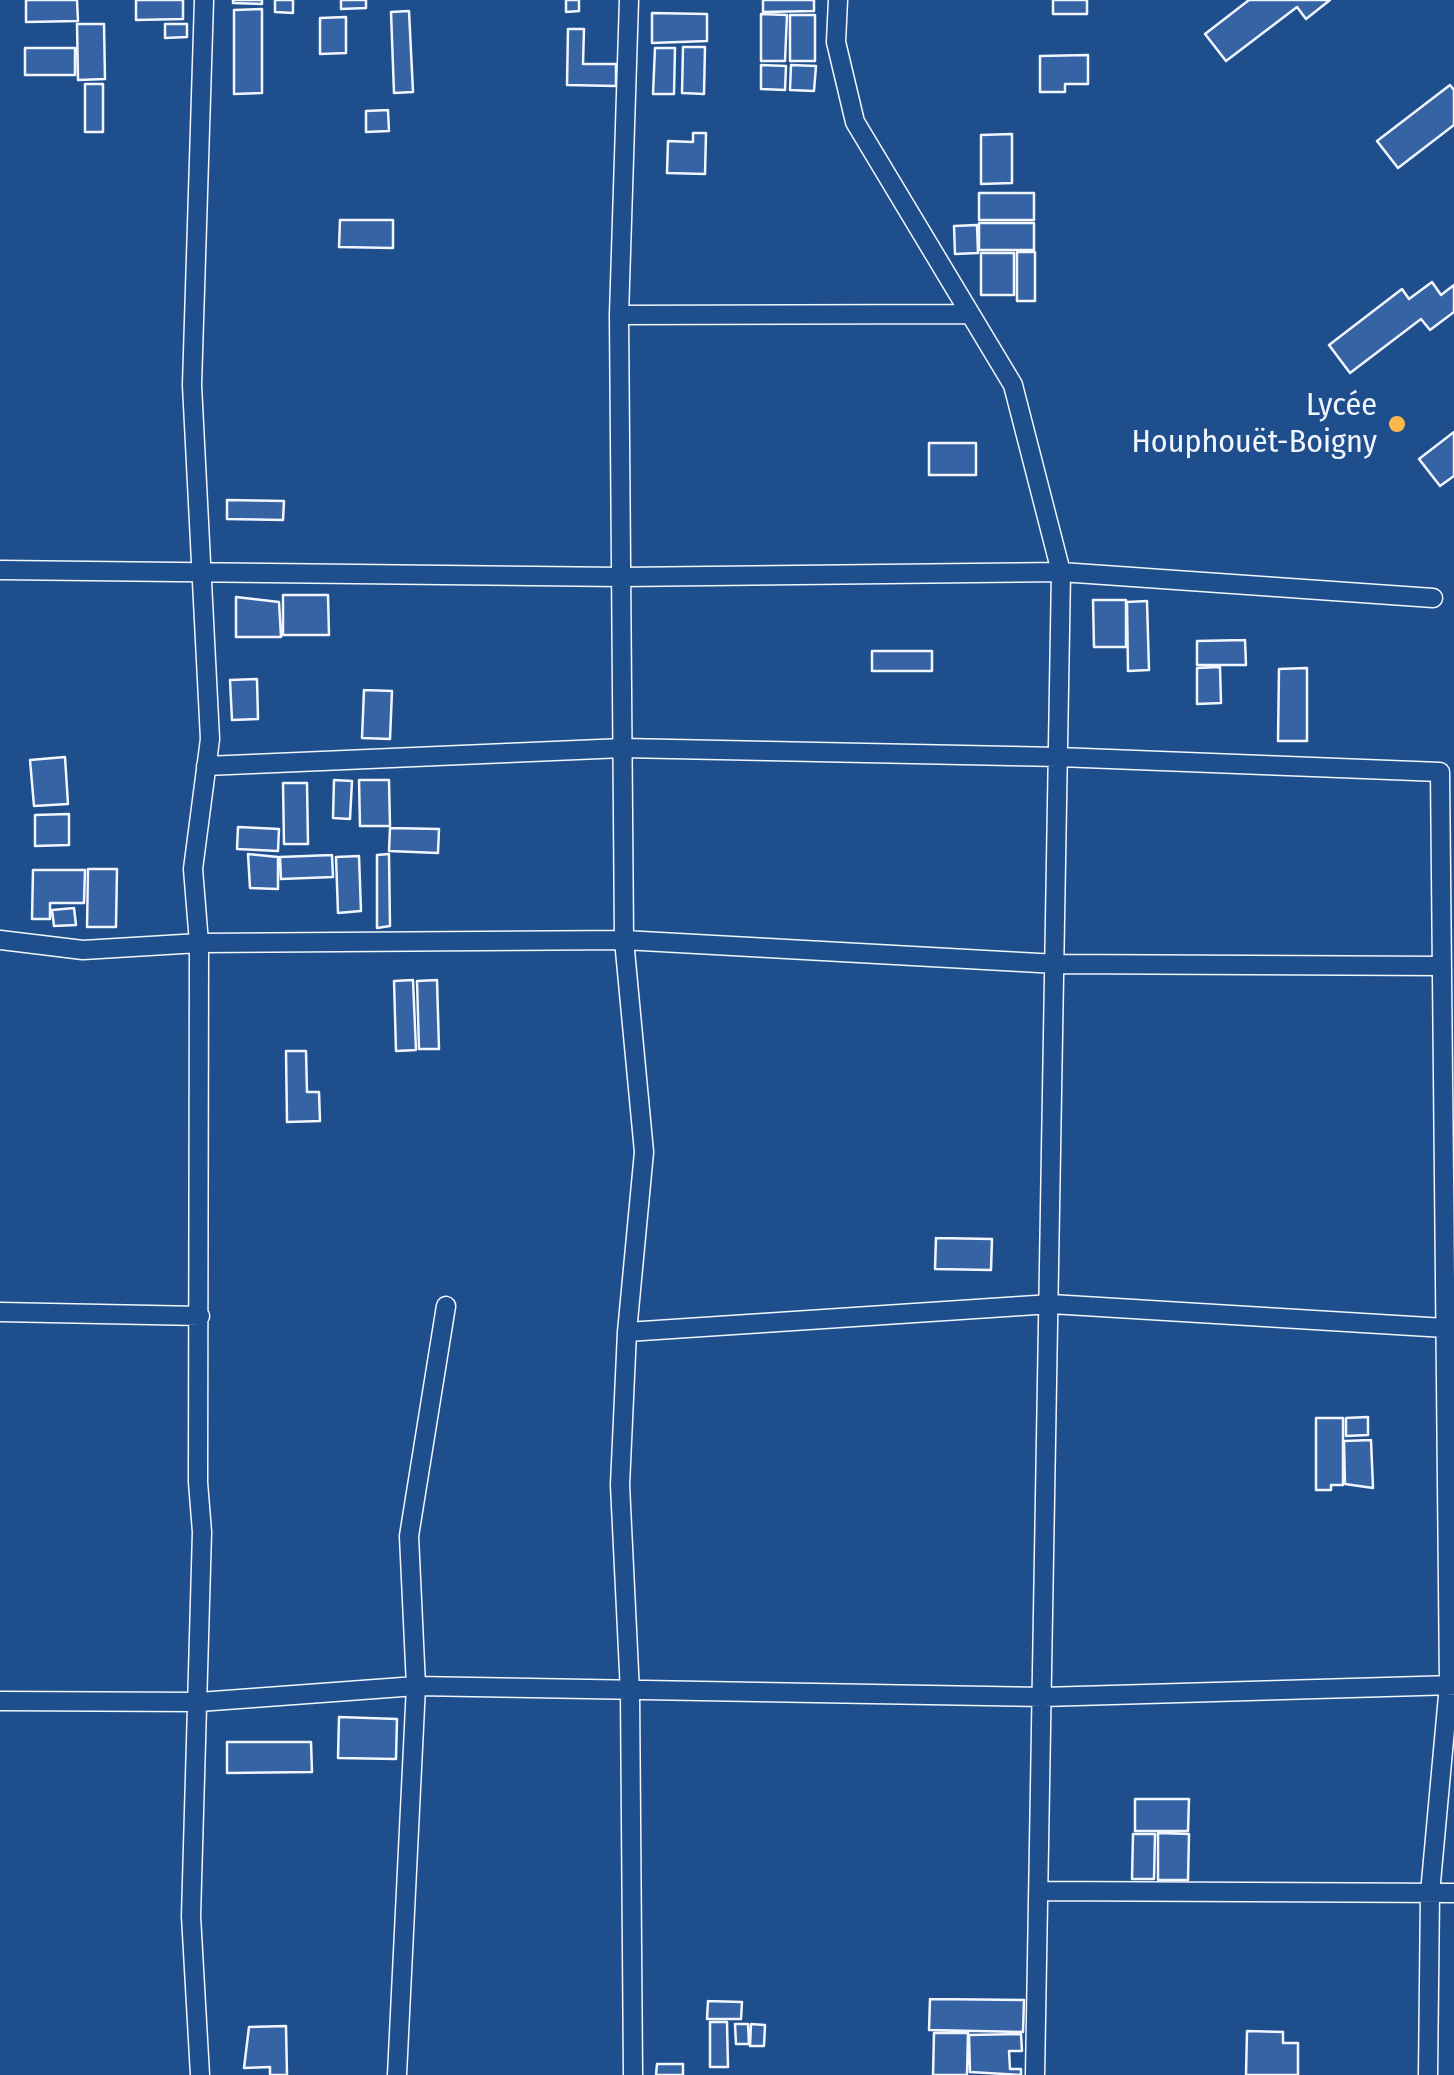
<!DOCTYPE html>
<meta charset="utf-8">
<style>
body{margin:0}
canvas{display:block;background:#1f4e8c}
</style>
<canvas width="1454" height="2075"></canvas>
<script>
const g = document.querySelector('canvas').getContext('2d');
g.lineJoin = 'round';
function fillPath(path, color) { g.fillStyle = color; g.fill(path, 'evenodd'); }
const toPath = rows => new Path2D(rows.map(r => 'M' + r).join(''));
function trace(path, color, width, dash) { g.strokeStyle = color; g.lineWidth = width; g.lineCap = dash ? 'butt' : 'round'; g.setLineDash(dash || []); g.stroke(path); }
function drawText(font, color, halo, rows, align = 'center') {
  g.font = font + ' "Fira Sans Condensed",sans-serif'; g.lineWidth = 8; g.setLineDash([]); g.textBaseline = 'middle'; g.strokeStyle = halo; g.fillStyle = color; for (const [text, x, y, turn = 0] of rows) {
    g.save(); g.translate(x, y); g.rotate((+turn || 0) * Math.PI / 180); g.textAlign = isNaN(turn) ? turn : align; if (halo) g.strokeText(text, 0, 0); g.fillText(text, 0, 0); g.restore();
  }
}
const building = toPath([
 [26,0,77,0,78,21,26,22,26,0],
 [136,0,183,0,183,19,136,20,136,0],
 [233,0,262,0,262,4,233,3,233,0],
 [275,0,293,0,293,13,275,12,275,0],
 [341,0,366,0,366,8,341,9,341,0],
 [566,0,579,0,579,11,566,12,566,0],
 [763,0,814,0,814,11,763,12,763,0],
 [1053,0,1087,0,1087,14,1053,14,1053,0],
 [1249,0,1330,0,1306,19,1297,7,1226,61,1205,34,1249,0],
 [262,9,262,93,234,94,234,10,262,9],
 [409,11,413,92,394,93,391,12,409,11],
 [652,13,707,14,707,41,652,43,652,13],
 [761,14,787,15,785,61,761,61,761,14],
 [790,15,815,15,815,61,790,61,790,15],
 [346,17,346,53,320,54,320,18,346,17],
 [77,24,104,24,105,79,78,80,77,24],
 [165,24,187,24,187,37,165,38,165,24],
 [568,29,584,29,583,64,616,64,616,86,567,85,568,29],
 [683,47,705,47,704,94,682,93,683,47],
 [25,48,75,48,75,75,25,75,25,48],
 [655,48,675,48,674,94,653,94,655,48],
 [1088,55,1088,84,1065,84,1065,92,1040,92,1040,56,1088,55],
 [761,65,786,66,785,90,761,89,761,65],
 [791,65,816,66,814,91,790,90,791,65],
 [85,84,103,84,103,132,85,132,85,84],
 [1450,85,1454,90,1454,125,1398,168,1377,141,1450,85],
 [388,110,389,131,366,132,366,111,388,110],
 [693,133,706,133,705,174,667,173,668,141,693,142,693,133],
 [1012,134,1012,183,981,184,981,135,1012,134],
 [979,193,1034,193,1034,220,979,220,979,193],
 [340,220,393,220,393,248,339,247,340,220],
 [979,223,1034,223,1034,250,979,250,979,223],
 [977,225,978,253,955,254,954,226,977,225],
 [1017,252,1035,252,1035,301,1017,301,1017,252],
 [981,253,1014,253,1014,295,981,295,981,253],
 [1432,282,1441,295,1454,285,1454,312,1430,330,1421,319,1350,373,1329,345,1402,289,1409,299,1432,282],
 [1454,432,1454,476,1440,486,1419,459,1454,432],
 [929,443,976,443,976,475,929,475,929,443],
 [227,500,284,501,283,520,227,519,227,500],
 [283,595,328,595,329,635,283,635,283,595],
 [236,597,279,602,281,637,236,637,236,597],
 [1093,600,1126,600,1126,647,1094,647,1093,600],
 [1147,601,1149,670,1128,671,1127,602,1147,601],
 [1245,640,1246,665,1197,665,1197,641,1245,640],
 [872,651,932,651,932,671,872,671,872,651],
 [1220,667,1221,703,1197,704,1197,668,1220,667],
 [1307,668,1307,741,1278,741,1279,669,1307,668],
 [257,679,258,719,232,720,230,680,257,679],
 [364,690,392,691,390,739,362,738,364,690],
 [65,757,68,804,34,806,30,760,65,757],
 [334,780,352,781,350,819,333,818,334,780],
 [359,780,389,780,390,826,360,826,359,780],
 [283,783,307,783,308,844,284,844,283,783],
 [69,814,69,845,35,846,35,815,69,814],
 [238,827,279,829,278,851,237,849,238,827],
 [390,828,439,829,438,853,389,851,390,828],
 [248,854,278,857,278,889,250,888,248,854],
 [389,854,390,926,377,928,377,855,389,854],
 [332,855,333,877,281,879,280,857,332,855],
 [359,856,361,911,338,913,336,857,359,856],
 [88,869,117,869,116,927,87,927,88,869],
 [33,870,85,870,84,903,50,903,50,919,32,919,33,870],
 [74,908,76,925,54,926,52,910,74,908],
 [413,980,416,1050,396,1051,394,981,413,980],
 [437,980,439,1049,419,1049,417,981,437,980],
 [286,1051,306,1051,307,1092,319,1092,320,1121,287,1122,286,1051],
 [936,1238,992,1239,991,1270,935,1269,936,1238],
 [1368,1417,1368,1435,1346,1436,1346,1418,1368,1417],
 [1316,1418,1343,1418,1343,1485,1331,1485,1331,1490,1316,1490,1316,1418],
 [1371,1440,1373,1488,1345,1484,1344,1441,1371,1440],
 [339,1717,397,1719,396,1759,338,1758,339,1717],
 [227,1742,311,1742,312,1772,227,1773,227,1742],
 [1135,1799,1189,1799,1188,1831,1135,1831,1135,1799],
 [1158,1833,1189,1834,1188,1880,1158,1880,1158,1833],
 [1133,1834,1155,1834,1154,1879,1132,1879,1133,1834],
 [930,1999,1024,2000,1023,2032,929,2030,930,1999],
 [708,2001,742,2002,741,2019,707,2019,708,2001],
 [710,2022,727,2022,728,2067,710,2067,710,2022],
 [735,2024,748,2024,749,2044,736,2044,735,2024],
 [751,2024,765,2025,764,2046,750,2046,751,2024],
 [286,2026,287,2075,270,2075,270,2067,244,2068,249,2027,286,2026],
 [1247,2031,1283,2032,1283,2043,1298,2043,1298,2075,1246,2075,1247,2031],
 [934,2033,968,2033,967,2075,933,2075,934,2033],
 [1021,2034,1022,2051,1009,2051,1010,2069,1021,2069,1021,2075,970,2072,969,2035,1021,2034],
 [657,2064,683,2064,683,2075,656,2075,657,2064]
]);
fillPath(building, '#3563a3');
trace(building, '#f2f6ff', 2.5);
const minor = toPath([
 [629,0,619,315,624,940,644,1152,627,1332,620,1485,630,1692,633,2075],
 [838,0,836,42,855,122,1013,385,1061,572,1035,2075],
 [619,315,970,314],
 [0,570,621,577,1061,572,1433,598],
 [206,766,623,748,1059,757,1440,772,1449,1685,1430,1893,1428,2075],
 [0,940,83,950,199,943,624,940,1057,964,1442,966],
 [0,1312,200,1316],
 [627,1332,1051,1304,1445,1328],
 [0,1701,199,1702,416,1686,1043,1697,1454,1685],
 [1039,1891,1454,1893],
 [200,2075,191,1916,202,1532,198,1482,199,943,193,869,210,739,192,385,204,0],
 [397,2075,416,1686,409,1536,446,1306]
]);
trace(minor, '#f2f6ff', 21);
trace(minor, '#1f4e8c', 18);
for (const [x, y, r, color] of [
 [1397,424,10,"#ffb74d"]
]) { const dot = new Path2D(); dot.arc(x, y, r, 0, 2 * Math.PI); g.fillStyle = color; g.fill(dot); trace(dot, '#1f4e8c', 4); }
drawText('32px', '#f2f6ff', '#1f4e8c', [
 ["Lycée",1377,406],
 ["Houphouët-Boigny",1377,443]
], 'right');
</script>
